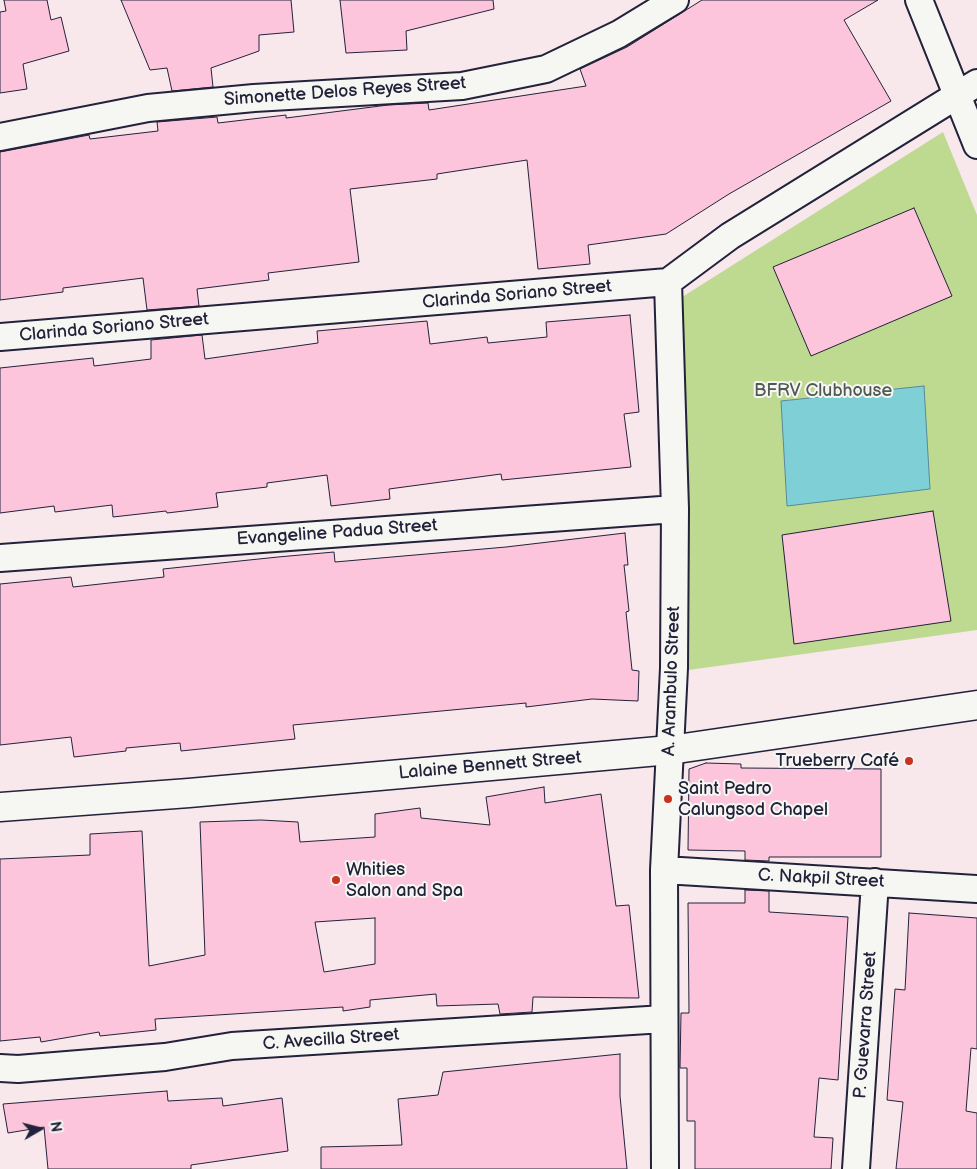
<!DOCTYPE html>
<meta charset="utf-8">
<style>
body{margin:0}
#map{position:relative;width:977px;height:1169px;overflow:hidden;background:#f8e7eb;font-family:"Balsamiq Sans",sans-serif}
canvas{display:block}
.north{position:absolute;left:15px;top:1104px;width:50px;height:50px;-webkit-text-stroke:4px #f6f6f2;paint-order:stroke;rotate:82deg;font-size:14px;font-weight:700;line-height:20px;text-align:center;color:#22223b}
.north::after{content:'';display:block;margin:auto;width:18px;height:22px;background:#22223b;clip-path:polygon(50% 0,100% 100%,50% 72%,0 100%)}
</style>
<div id="map">
<canvas width="977" height="1169"></canvas>
<div class="north">N</div>
</div>
<script>
const g = document.querySelector('canvas').getContext('2d');
g.lineJoin = 'round';
function fillPath(path, color) { g.fillStyle = color; g.fill(path, 'evenodd'); }
const toPath = rows => new Path2D(rows.map(r => 'M' + r).join(''));
function trace(path, color, width, dash) { g.strokeStyle = color; g.lineWidth = width; g.lineCap = dash ? 'butt' : 'round'; g.setLineDash(dash || []); g.stroke(path); }
function drawText(font, color, halo, rows, align = 'center') {
  g.font = font + ' "Balsamiq Sans",sans-serif'; g.lineWidth = 4; g.setLineDash([]); g.textBaseline = 'middle'; g.strokeStyle = halo; g.fillStyle = color; for (const [text, x, y, turn = 0] of rows) {
    g.save(); g.translate(x, y); g.rotate((+turn || 0) * Math.PI / 180); g.textAlign = isNaN(turn) ? turn : align; if (halo) g.strokeText(text, 0, 0); g.fillText(text, 0, 0); g.restore();
  }
}
fillPath(toPath([
 [943,132,977,215,977,630,674,672,668,306]
]), '#beda91');
const water = toPath([
 [924,386,930,489,787,506,781,401,924,386]
]);
fillPath(water, '#7ed0d6');
trace(water, '#598a98', 1);
const building = toPath([
 [4,0,47,0,51,20,61,17,69,51,23,64,27,89,0,93,0,12,6,11,4,0],
 [121,0,291,0,294,32,259,35,259,51,211,68,213,87,172,91,167,68,150,70,121,0],
 [340,0,493,0,494,9,406,31,407,50,346,53,340,0],
 [702,0,878,0,844,20,891,101,729,194,666,234,588,245,590,264,538,269,527,160,437,174,437,179,350,189,359,262,268,273,269,280,197,289,199,306,147,310,143,278,63,288,63,292,0,300,0,152,89,135,90,139,158,131,157,122,217,117,218,123,286,115,286,118,388,105,428,103,429,110,586,86,580,69,627,47,702,0],
 [914,208,952,296,811,356,773,267,914,208],
 [630,315,639,412,624,414,631,467,502,480,501,474,441,482,389,489,390,499,331,506,327,475,267,483,267,487,216,493,218,507,167,513,166,511,113,517,112,505,55,512,54,506,0,513,0,368,93,358,94,366,151,359,151,340,202,335,205,359,318,343,317,331,427,321,430,344,487,337,488,343,547,337,546,322,630,315],
 [933,511,951,621,794,644,782,535,933,511],
 [625,533,628,565,624,565,629,611,626,612,632,670,639,671,638,701,592,699,526,707,526,703,293,725,295,739,181,751,180,743,126,748,126,751,74,757,71,737,0,745,0,584,71,577,73,587,164,577,163,569,278,557,334,552,335,562,506,547,625,533],
 [706,763,741,764,741,768,881,769,881,857,769,857,769,861,745,860,745,851,688,850,689,769,706,763],
 [544,787,545,803,601,794,616,906,629,905,639,998,533,997,532,1012,500,1014,498,1004,437,1006,436,994,370,1000,370,1007,343,1011,343,1007,155,1019,156,1030,100,1036,99,1032,41,1042,40,1037,0,1041,0,859,90,855,90,834,142,831,149,966,205,955,200,822,261,820,298,822,300,842,375,837,375,814,420,808,421,818,490,825,486,797,544,787],
 [375,918,375,964,324,972,315,922,375,918],
 [745,890,769,891,769,912,848,917,838,1080,819,1078,814,1137,833,1138,831,1169,695,1169,695,1121,687,1121,687,1068,680,1068,681,1013,689,1013,688,903,745,903,745,890],
 [909,913,977,918,977,1049,971,1048,966,1111,977,1113,977,1169,896,1169,903,1102,887,1100,895,989,905,990,909,913],
 [620,1054,620,1096,627,1169,321,1169,321,1147,402,1145,398,1099,438,1095,443,1072,620,1054],
 [167,1091,168,1101,222,1098,223,1106,282,1098,288,1151,191,1165,191,1169,48,1169,44,1127,8,1133,3,1104,167,1091]
]);
fillPath(building, '#fdc5db');
trace(building, '#22223b', 1);
const minor = toPath([
 [919,0,977,145],
 [0,137,148,108,254,98,462,86,546,69,619,34,675,0],
 [0,337,668,282,730,236,977,83],
 [0,558,675,509],
 [664,870,977,889],
 [0,1068,18,1069,165,1057,232,1046,664,1019],
 [665,1169,664,870,674,668,675,509,668,282],
 [856,1169,875,882]
]);
const tertiary = toPath([
 [0,807,189,793,670,750,977,705]
]);
trace(minor, '#22223b', 30);
trace(tertiary, '#22223b', 31);
trace(minor, '#f6f6f2', 26);
trace(tertiary, '#f6f6f2', 28);
for (const [x, y, r, color] of [
 [909,761,5,"#c8321e"],
 [668,799,5,"#c8321e"],
 [336,880,5,"#c8321e"]
]) { const dot = new Path2D(); dot.arc(x, y, r, 0, 2 * Math.PI); g.fillStyle = color; g.fill(dot); trace(dot, '#f6f6f2', 2); }
drawText('18px', '#22223b', '#f6f6f2', [
 ["Simonette Delos Reyes Street",345,92,-4],
 ["Clarinda Soriano Street",517,295,-5],
 ["Clarinda Soriano Street",114,328,-5],
 ["Evangeline Padua Street",337,533,-4],
 ["A. Arambulo Street",672,681,-88],
 ["Lalaine Bennett Street",490,766,-5],
 ["C. Nakpil Street",821,879,3],
 ["P. Guevarra Street",866,1025,-86],
 ["C. Avecilla Street",331,1040,-4]
]);
drawText('18px', '#515955', '#f6f6f2', [
 ["BFRV Clubhouse",823,391]
]);
drawText('18px', '#22223b', '#f6f6f2', [
 ["Trueberry Café",899,761,"right"],
 ["Saint Pedro",678,789],
 ["Calungsod Chapel",678,810],
 ["Whities",346,870],
 ["Salon and Spa",346,891]
], 'left');
</script>
